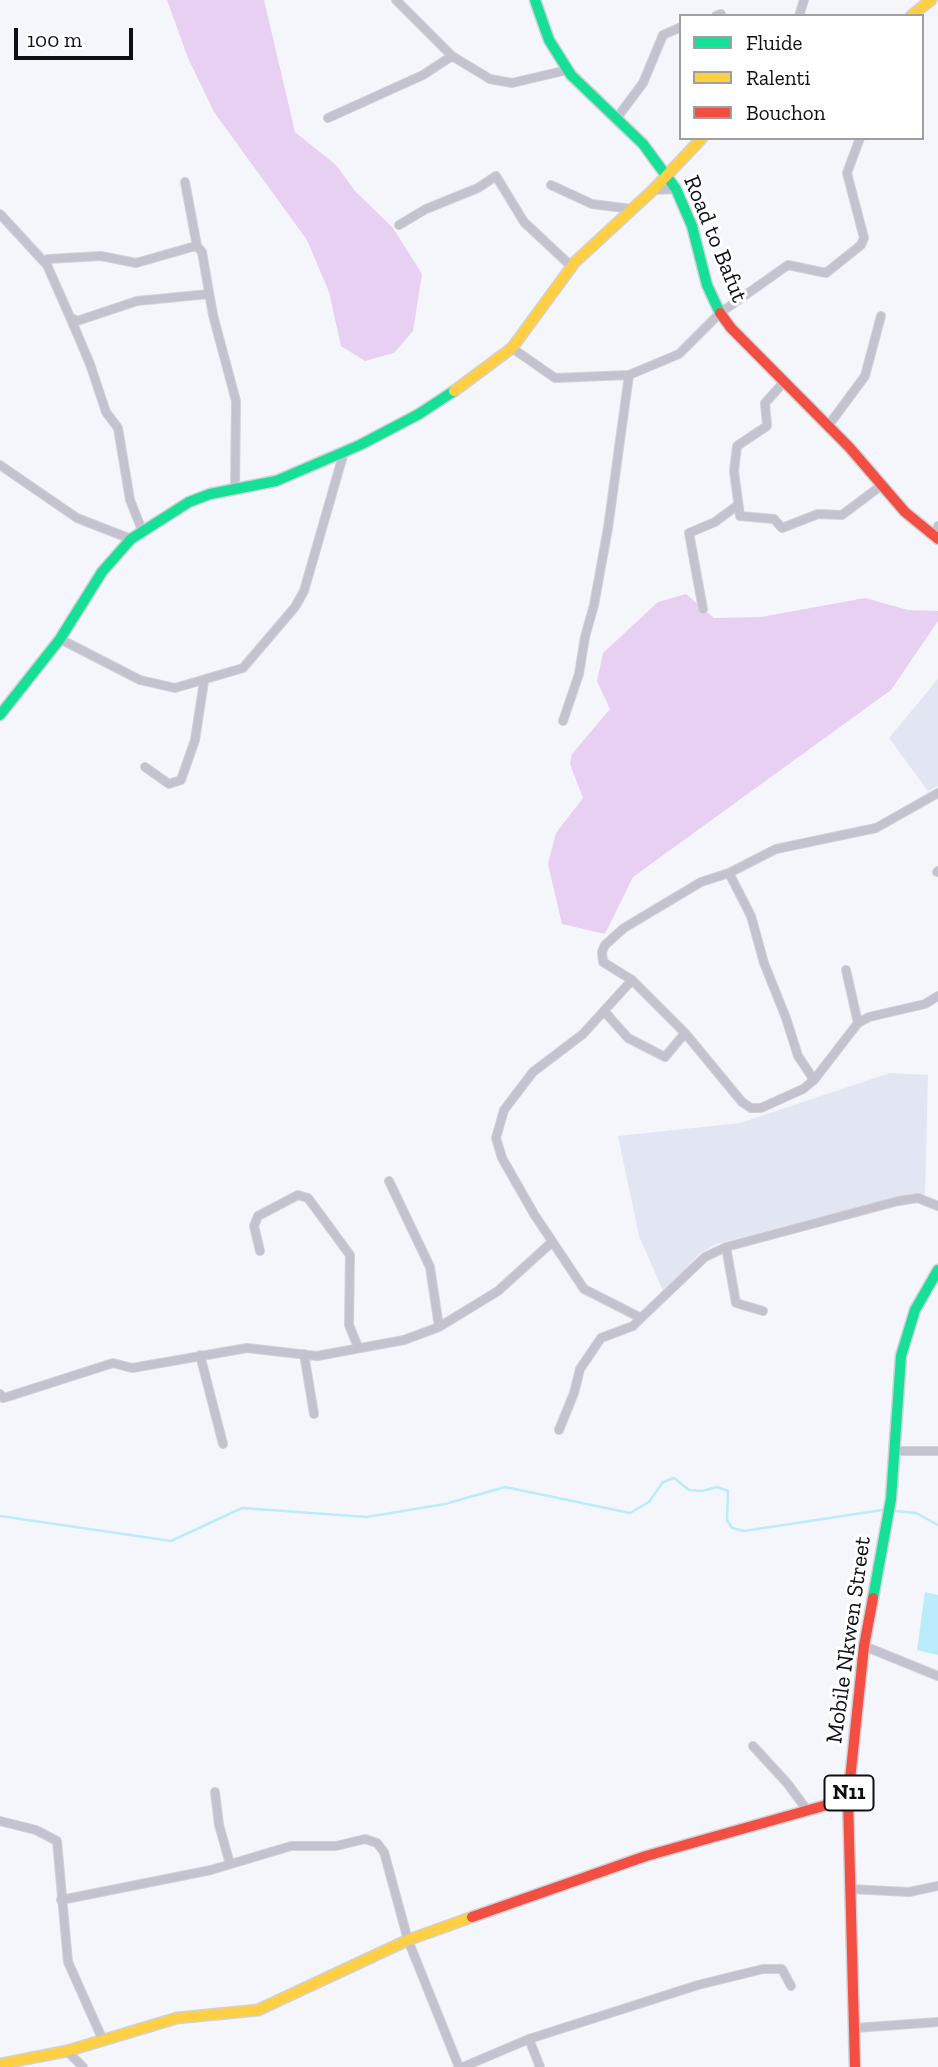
<!DOCTYPE html>
<style>
body{margin:0}
#map{position:relative;width:938px;height:2067px;overflow:hidden;background:#f4f6fc;font-family:"Zilla Slab",serif}
canvas{display:block}
.legend{position:absolute;left:679px;top:14px;width:245px;height:126px;box-sizing:border-box;background:#fff;border:2px solid #9e9fa0;margin:0;padding:9px 12px;list-style:none;font-size:21px;color:#0d0f12}
.legend li{display:flex;align-items:center;gap:14px;height:35px}
.legend b{width:35px;border:2px solid #9e9fa0}
.scale{position:absolute;left:14px;top:28px;width:119px;height:32px;box-sizing:border-box;border:4px solid #0d0f12;border-top:0;padding-left:9px;font-size:21px;line-height:24px;white-space:nowrap;color:#0d0f12;-webkit-text-stroke:5px #fff;paint-order:stroke}
</style>
<div id="map">
<canvas width="938" height="2067"></canvas>
<ul class="legend">
<li><b style="height:9px;background:#16e098"></b>Fluide</li>
<li><b style="height:9px;background:#ffcf43"></b>Ralenti</li>
<li><b style="height:9px;background:#f24e42"></b>Bouchon</li>
</ul>
<div class="scale">100 m</div>
</div>
<script>
const g = document.querySelector('canvas').getContext('2d');
g.lineJoin = 'round';
function fillPath(path, color) { g.fillStyle = color; g.fill(path, 'evenodd'); }
const toPath = rows => new Path2D(rows.map(r => 'M' + r).join(''));
function trace(path, color, width, dash) { g.strokeStyle = color; g.lineWidth = width; g.lineCap = dash ? 'butt' : 'round'; g.setLineDash(dash || []); g.stroke(path); }
function drawText(font, color, halo, rows, align = 'center') {
  g.font = font + ' "Zilla Slab",serif'; g.lineWidth = 6; g.setLineDash([]); g.textBaseline = 'middle'; g.strokeStyle = halo; g.fillStyle = color; for (const [text, x, y, turn = 0] of rows) {
    g.save(); g.translate(x, y); g.rotate((+turn || 0) * Math.PI / 180); g.textAlign = isNaN(turn) ? turn : align; if (halo) g.strokeText(text, 0, 0); g.fillText(text, 0, 0); g.restore();
  }
}
fillPath(toPath([
 [938,679,938,786,928,791,889,738],
 [890,1073,928,1075,925,1195,905,1195,716,1244,699,1254,664,1293,639,1236,618,1136,740,1123]
]), '#e2e6f2');
fillPath(toPath([
 [167,0,264,0,295,132,336,165,355,191,393,228,422,274,413,331,394,353,365,361,341,346,329,292,307,240,214,112,188,58],
 [686,594,714,618,761,617,865,598,908,610,938,611,938,621,891,690,633,877,605,934,562,924,548,864,556,833,583,798,570,764,572,754,610,709,597,681,603,653,658,602]
]), '#e8d0f3');
fillPath(toPath([
 [925,1592,938,1595,938,1655,917,1650]
]), '#baecfb');
trace(toPath([
 [896,1511,916,1513,938,1525],
 [0,1516,171,1541,242,1508,367,1517,445,1504,505,1487,630,1513,649,1502,663,1482,674,1478,689,1490,702,1491,717,1487,728,1491,727,1520,732,1528,744,1531,882,1510]
]), '#baecfb', 2.5);
const street = toPath([
 [396,0,452,56,490,79,512,83,567,70],
 [716,16,721,14],
 [799,16,804,0],
 [328,118,423,75,452,56],
 [616,119,643,83,663,35,681,27],
 [185,182,197,246],
 [551,185,592,204,632,209],
 [653,190,676,189],
 [0,214,47,265],
 [399,225,426,209,478,188,496,176,524,222,571,266],
 [209,294,137,301,77,321,70,317,47,265,48,259,101,256,136,263,192,247,197,246,202,252,213,315,236,401,235,488],
 [70,317,90,364,106,412,118,428,130,500,142,530],
 [512,348,555,378,629,375,679,354,720,313,788,265,826,273,861,245,864,238,847,173,860,138],
 [784,382,765,403,767,426,737,446,734,471,740,516,774,519,782,528,818,514,842,515,882,485],
 [828,426,865,376,881,316],
 [0,465,77,518,131,539],
 [934,536,938,526],
 [703,609,689,533,715,522,738,505],
 [60,639,140,680,175,688,243,668,295,607,304,591,344,452],
 [563,721,579,674,585,637,594,605,608,528,629,375],
 [145,767,169,784,181,780,195,740,204,681],
 [938,793,876,828,776,849,729,873,701,882,624,928,605,945,602,952,603,962,632,980,685,1033,742,1102,751,1108,761,1108,803,1089,814,1080,858,1023,869,1017,925,1004,938,996],
 [937,872,938,871],
 [729,873,751,916,764,963,786,1018,798,1056,814,1080],
 [846,970,858,1023],
 [632,980,583,1034,533,1072,504,1110,496,1138,502,1158,534,1214,584,1289,641,1318,705,1257,726,1247,898,1201,918,1198,938,1206],
 [604,1011,628,1038,665,1057,685,1033],
 [389,1181,430,1267,439,1327],
 [726,1247,736,1303,763,1311],
 [260,1251,254,1226,258,1216,298,1195,308,1198,350,1255,349,1325,358,1347],
 [304,1354,314,1414],
 [200,1355,223,1444],
 [0,1394,3,1398,7,1397,113,1363,132,1368,247,1348,317,1356,404,1340,439,1327,498,1291,552,1242],
 [559,1430,574,1393,580,1369,601,1338,633,1326,641,1318],
 [896,1451,938,1451],
 [864,1646,938,1676],
 [753,1746,787,1783,807,1810],
 [215,1792,219,1825,230,1864],
 [0,1821,36,1830,57,1841,68,1962,102,2038],
 [850,1889,909,1892,938,1886],
 [61,1900,211,1870,291,1846,336,1846,365,1839,377,1843,384,1852,408,1940,459,2067],
 [855,2028,938,2022],
 [529,2039,540,2067],
 [67,2051,83,2067],
 [463,2067,529,2039,698,1985,763,1969,782,1969,791,1986]
]);
const fast = toPath([
 [535,0,549,40,571,75,643,144,676,189,692,226,707,285,720,313],
 [0,715,60,639,102,572,131,539,189,502,210,494,276,481,360,445,419,414,454,391],
 [873,1598,891,1499,901,1356,915,1310,938,1270]
]);
const slow = toPath([
 [911,16,931,0],
 [454,391,512,348,575,262,653,190,702,138],
 [0,2064,67,2051,177,2018,258,2010,408,1940,472,1917]
]);
const jam = toPath([
 [720,313,731,328,849,447,905,512,938,539],
 [472,1917,646,1856,848,1799],
 [855,2067,848,1799,864,1646,873,1598]
]);
trace(street, '#d0d2d6', 10);
trace(fast, '#d0d2d6', 13);
trace(slow, '#d0d2d6', 13);
trace(jam, '#d0d2d6', 13);
trace(street, '#c4c2ce', 8);
trace(fast, '#16e098', 10);
trace(slow, '#ffcf43', 10);
trace(jam, '#f24e42', 10);
for (const [x, y, w] of [
 [849,1793,49]
]) { const box = new Path2D(); box.roundRect(x - w / 2, y - 17.5, w, 35, 5); g.fillStyle = '#fff'; g.fill(box); trace(box, '#0d0f12', 2); }
drawText('bold 21px', '#0d0f12', null, [
 ["N11",849,1793]
]);
drawText('23px', '#0d0f12', '#fff', [
 ["Road to Bafut",715,239,68],
 ["Mobile Nkwen Street",849,1640,-82]
]);
</script>
